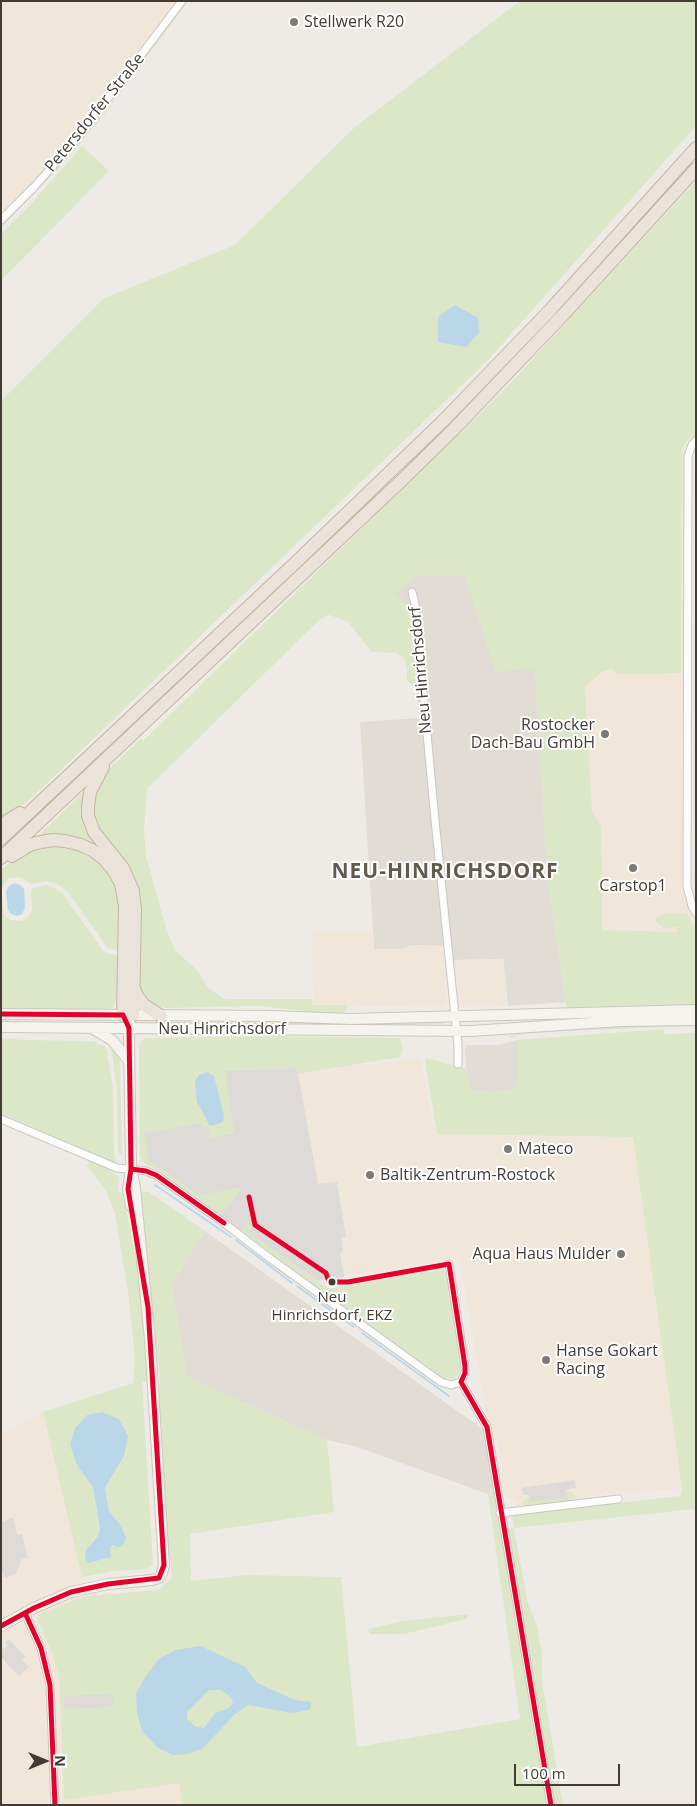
<!DOCTYPE html>
<meta charset="utf-8">
<style>
body{margin:0}
#map{position:relative;width:697px;height:1806px;overflow:hidden;background:#eeebe7;font-family:"Open Sans",sans-serif}
canvas{display:block}
.frame{position:absolute;inset:0;border:2px solid #423c34;pointer-events:none}
.north{position:absolute;left:20px;top:1736px;width:50px;height:50px;-webkit-text-stroke:4px #fff;paint-order:stroke;rotate:90deg;font-size:14px;font-weight:700;line-height:20px;text-align:center;color:#423c34}
.north::after{content:'';display:block;margin:auto;width:18px;height:22px;background:#423c34;clip-path:polygon(50% 0,100% 100%,50% 72%,0 100%)}
.scale{position:absolute;left:514px;top:1764px;width:106px;height:22px;box-sizing:border-box;border:2px solid #423c34;border-top:0;padding-left:6px;font-size:15px;line-height:18px;white-space:nowrap;color:#423c34;-webkit-text-stroke:4px #fff;paint-order:stroke}
</style>
<div id="map">
<canvas width="697" height="1806"></canvas>
<div class="frame"></div>
<div class="north">N</div>
<div class="scale">100 m</div>
</div>
<script>
const g = document.querySelector('canvas').getContext('2d');
g.lineJoin = 'round';
function fillPath(path, color) { g.fillStyle = color; g.fill(path, 'evenodd'); }
const toPath = rows => new Path2D(rows.map(r => 'M' + r).join(''));
function trace(path, color, width, dash) { g.strokeStyle = color; g.lineWidth = width; g.lineCap = dash ? 'butt' : 'round'; g.setLineDash(dash || []); g.stroke(path); }
function drawText(font, color, halo, rows, align = 'center') {
  g.font = font + ' "Open Sans",sans-serif'; g.lineWidth = 4; g.setLineDash([]); g.textBaseline = 'middle'; g.strokeStyle = halo; g.fillStyle = color; for (const [text, x, y, turn = 0] of rows) {
    g.save(); g.translate(x, y); g.rotate((+turn || 0) * Math.PI / 180); g.textAlign = isNaN(turn) ? turn : align; if (halo) g.strokeText(text, 0, 0); g.fillText(text, 0, 0); g.restore();
  }
}
fillPath(toPath([
 [465,575,496,671,535,668,548,882,566,1002,508,1006,503,959,453,960,452,946,411,945,402,949,374,949,360,722,419,718,410,607,394,594,414,576],
 [518,1040,518,1086,509,1090,491,1092,472,1091,467,1079,465,1053,466,1045,497,1045],
 [205,1231,484,1430,493,1487,488,1494,357,1447,327,1440,184,1376,185,1363,171,1285]
]), '#e1ddd4');
fillPath(toPath([
 [1,1,176,1,78,131,54,159,1,214],
 [696,435,696,926,693,925,687,913,661,914,654,920,678,927,677,932,602,931,601,827,592,811,585,687,602,672,611,669,681,673,682,449,688,439],
 [312,931,373,931,374,949,402,949,411,945,444,946,447,1001,442,1007,313,1005],
 [503,959,508,1006,456,1005,453,960],
 [420,1058,436,1134,633,1137,682,1489,609,1493,523,1508,503,1493,498,1475,503,1472,498,1442,497,1438,490,1435,459,1258,319,1281,248,1232,248,1222,241,1231,221,1215,243,1188,298,1073],
 [43,1412,87,1596,39,1614,37,1619,51,1650,59,1677,64,1799,179,1783,182,1805,1,1805,1,1435]
]), '#f0e7da');
fillPath(toPath([
 [186,1,188,1,107,111,86,136,86,134,107,109],
 [520,1,696,1,696,126,488,360,44,786,16,812,1,821,1,401,104,298,235,245,355,127],
 [81,141,83,141,64,163,1,228,1,224],
 [82,146,109,171,1,281,1,234,31,204],
 [696,181,696,435,688,439,682,449,681,673,617,674,611,669,602,672,585,687,592,811,601,827,602,930,677,932,677,927,663,928,654,920,661,914,687,913,693,925,696,926,696,1005,567,1008,548,882,535,669,496,671,465,575,414,576,395,594,410,607,417,690,407,681,407,669,404,658,396,653,372,652,347,621,329,615,319,620,147,789,144,831,146,856,166,928,175,950,198,971,208,988,225,999,312,999,313,1005,348,1005,343,1015,258,1006,165,1008,154,1004,145,996,138,984,140,908,101,836,91,805,103,775,141,738,143,741,504,390],
 [86,789,95,841,130,917,99,852,33,841],
 [56,843,88,851,116,880,119,899,118,950,108,948,67,891,56,883,47,881,32,884,19,877,9,878,4,883,1,891,1,870,21,853],
 [46,885,55,888,63,894,104,952,117,956,117,993,116,1001,113,1007,106,1011,1,1011,1,897,4,915,11,920,20,921,27,919,32,910,31,892,33,888],
 [442,1021,442,1024,381,1025,146,1025,146,1023],
 [673,1023,696,1023,696,1026,565,1031,522,1034,511,1038,510,1036,526,1032],
 [664,1029,664,1034,696,1033,696,1509,514,1528,528,1604,536,1623,542,1654,542,1682,563,1805,182,1805,179,1783,64,1800,59,1677,51,1650,37,1619,39,1614,72,1601,87,1596,158,1590,172,1578,165,1515,159,1421,160,1376,143,1224,141,1192,149,1192,205,1231,171,1285,185,1363,184,1376,327,1440,334,1512,190,1534,191,1581,247,1575,341,1577,357,1747,520,1719,488,1494,493,1487,500,1530,514,1528,512,1515,680,1496,682,1489,633,1137,437,1134,426,1067,425,1058,465,1068,472,1091,491,1092,509,1090,518,1086,518,1040],
 [282,1036,400,1038,403,1050,400,1057,298,1074,297,1068,225,1071,234,1133,210,1138,203,1128,202,1123,144,1133,244,1187,221,1215,158,1170,145,1164,140,1157,139,1045,144,1038],
 [1,1038,25,1040,93,1041,106,1047,113,1088,114,1152,116,1163,1,1113],
 [111,1047,118,1054,120,1062,122,1155,118,1152,117,1090],
 [90,1160,107,1168,119,1177,118,1192,123,1193,138,1269,149,1381,142,1382,153,1564,146,1569,114,1571,82,1577,43,1412,133,1383,135,1358,128,1292,115,1213,106,1191,87,1166],
 [124,1456,105,1488,109,1511,121,1526,110,1550,91,1543,99,1536,100,1529,93,1487],
 [248,1222,251,1228,249,1232,329,1289,445,1269,461,1367,459,1374,454,1379,444,1378,327,1294,241,1231],
 [569,1491,573,1493,574,1497,569,1501,523,1508,523,1501,529,1497,530,1502,567,1496,566,1492],
 [469,1614,466,1619,404,1634,370,1634,368,1629,403,1621]
]), '#dce7c8');
fillPath(toPath([
 [297,1068,318,1184,337,1182,346,1237,341,1238,343,1252,340,1253,344,1277,318,1281,248,1232,251,1228,248,1222,241,1231,221,1215,243,1187,199,1195,149,1160,144,1133,202,1123,203,1128,208,1127,210,1138,234,1133,225,1071],
 [575,1480,576,1488,566,1490,567,1497,530,1502,529,1495,523,1495,522,1488],
 [13,1518,17,1535,22,1534,28,1558,22,1559,16,1573,6,1578,1,1569,1,1522],
 [9,1639,25,1657,22,1660,29,1667,19,1676,1,1657,1,1651,7,1645,5,1642],
 [110,1694,112,1696,114,1702,110,1707,67,1709,63,1705,63,1701,66,1696]
]), '#dddad7');
fillPath(toPath([
 [455,305,478,318,479,333,466,347,438,342,438,317],
 [15,883,20,885,24,889,25,908,22,914,17,916,11,914,8,910,6,891,9,886],
 [207,1072,214,1076,224,1115,223,1122,210,1126,197,1102,195,1081,199,1075],
 [102,1412,119,1419,128,1436,124,1456,105,1488,109,1511,121,1526,126,1538,123,1546,117,1547,112,1545,110,1550,111,1557,88,1563,85,1558,86,1550,98,1536,100,1529,93,1487,77,1465,70,1445,75,1428,87,1415],
 [201,1646,245,1667,257,1683,295,1700,311,1702,311,1707,309,1710,293,1713,248,1705,235,1714,202,1749,188,1754,173,1755,158,1748,142,1731,137,1713,136,1694,146,1676,158,1660,175,1650],
 [209,1690,221,1690,231,1697,233,1702,229,1708,215,1713,204,1728,196,1727,187,1720,187,1712]
]), '#bad7e9');
trace(toPath([
 [155,1185,231,1237],
 [236,1240,292,1283],
 [297,1286,354,1327],
 [362,1333,449,1396]
]), '#bad7e9', 2);
const street = toPath([
 [1,220,35,186,81,134,182,1],
 [696,441,692,445,688,456,687,886,692,906,696,913],
 [412,592,415,604,435,820,458,1045,458,1064],
 [1,1119,117,1168,146,1171,156,1175,220,1220,271,1259,441,1382,451,1385,461,1382],
 [449,1264,465,1366,465,1373,461,1382],
 [461,1382,487,1427,551,1805],
 [500,1513,618,1499],
 [25,1613,41,1648,50,1685,55,1805]
]);
const secondary = toPath([
 [1,1014,272,1016,351,1019,696,1010],
 [130,1024,129,1037,131,1169,128,1189,131,1206],
 [1,1027,471,1031,621,1021,696,1020],
 [95,1030,112,1040,129,1061],
 [1,1626,34,1608,71,1592,108,1584,152,1580,159,1578,162,1573,164,1565,150,1340,135,1188,131,1169]
]);
const highway = toPath([
 [103,767,90,792,88,807,88,816,94,832,123,868,133,891,135,910,133,1015],
 [1,825,20,813],
 [1,839,294,564,444,420,551,309,696,148],
 [12,856,28,846,36,843,53,840,65,841,81,845,92,850,104,859,114,871,121,884,125,906,123,1015],
 [1,858,400,482,454,429,563,315,696,169],
 [134,988,137,996,144,1005,161,1016]
]);
trace(street, '#cac7c3', 9);
trace(secondary, '#ccc8be', 12);
trace(highway, '#c4b7a4', 14);
trace(street, '#fcfcfb', 7);
trace(secondary, '#f5f3ed', 10);
trace(highway, '#eae3d9', 12);
trace(toPath([
 [1,1014,123,1015,129,1028,131,1169,128,1189,148,1307,164,1565,159,1578,108,1584,71,1592,34,1608,1,1626],
 [131,1169,146,1171,156,1175,224,1223],
 [249,1197,255,1225,326,1273,328,1279,332,1282,348,1282,449,1264,465,1366,465,1373,461,1382,487,1427,551,1805],
 [25,1613,41,1648,50,1685,55,1805]
]), '#e4002b', 5);
for (const [x, y, r, color] of [
 [294,22,5,"#7e7973"],
 [605,734,5,"#7e7973"],
 [633,868,5,"#7e7973"],
 [508,1149,5,"#7e7973"],
 [370,1175,5,"#7e7973"],
 [621,1254,5,"#7e7973"],
 [332,1282,4.5,"#423c34"],
 [546,1360,5,"#7e7973"]
]) { const dot = new Path2D(); dot.arc(x, y, r, 0, 2 * Math.PI); g.fillStyle = color; g.fill(dot); trace(dot, '#fff', 2); }
drawText('15px', '#423c34', '#fff', [
 ["Neu",332,1298],
 ["Hinrichsdorf, EKZ",332,1316]
]);
drawText('16px', '#423c34', '#fff', [
 ["Stellwerk R20",304,22],
 ["Rostocker",595,725,"right"],
 ["Dach-Bau GmbH",595,743,"right"],
 ["Carstop1",633,886,"center"],
 ["Mateco",518,1149],
 ["Baltik-Zentrum-Rostock",380,1175],
 ["Aqua Haus Mulder",611,1254,"right"],
 ["Hanse Gokart",556,1351],
 ["Racing",556,1369]
], 'left');
drawText('16px', '#423c34', '#fff', [
 ["Petersdorfer Straße",95,113,-51],
 ["Neu Hinrichsdorf",421,670,-95],
 ["Neu Hinrichsdorf",222,1029]
]);
g.letterSpacing = '1px';
drawText('bold 21px', '#645a4c', '#fff', [
 ["NEU-HINRICHSDORF",445,872]
]);
g.letterSpacing = '0px';
</script>
